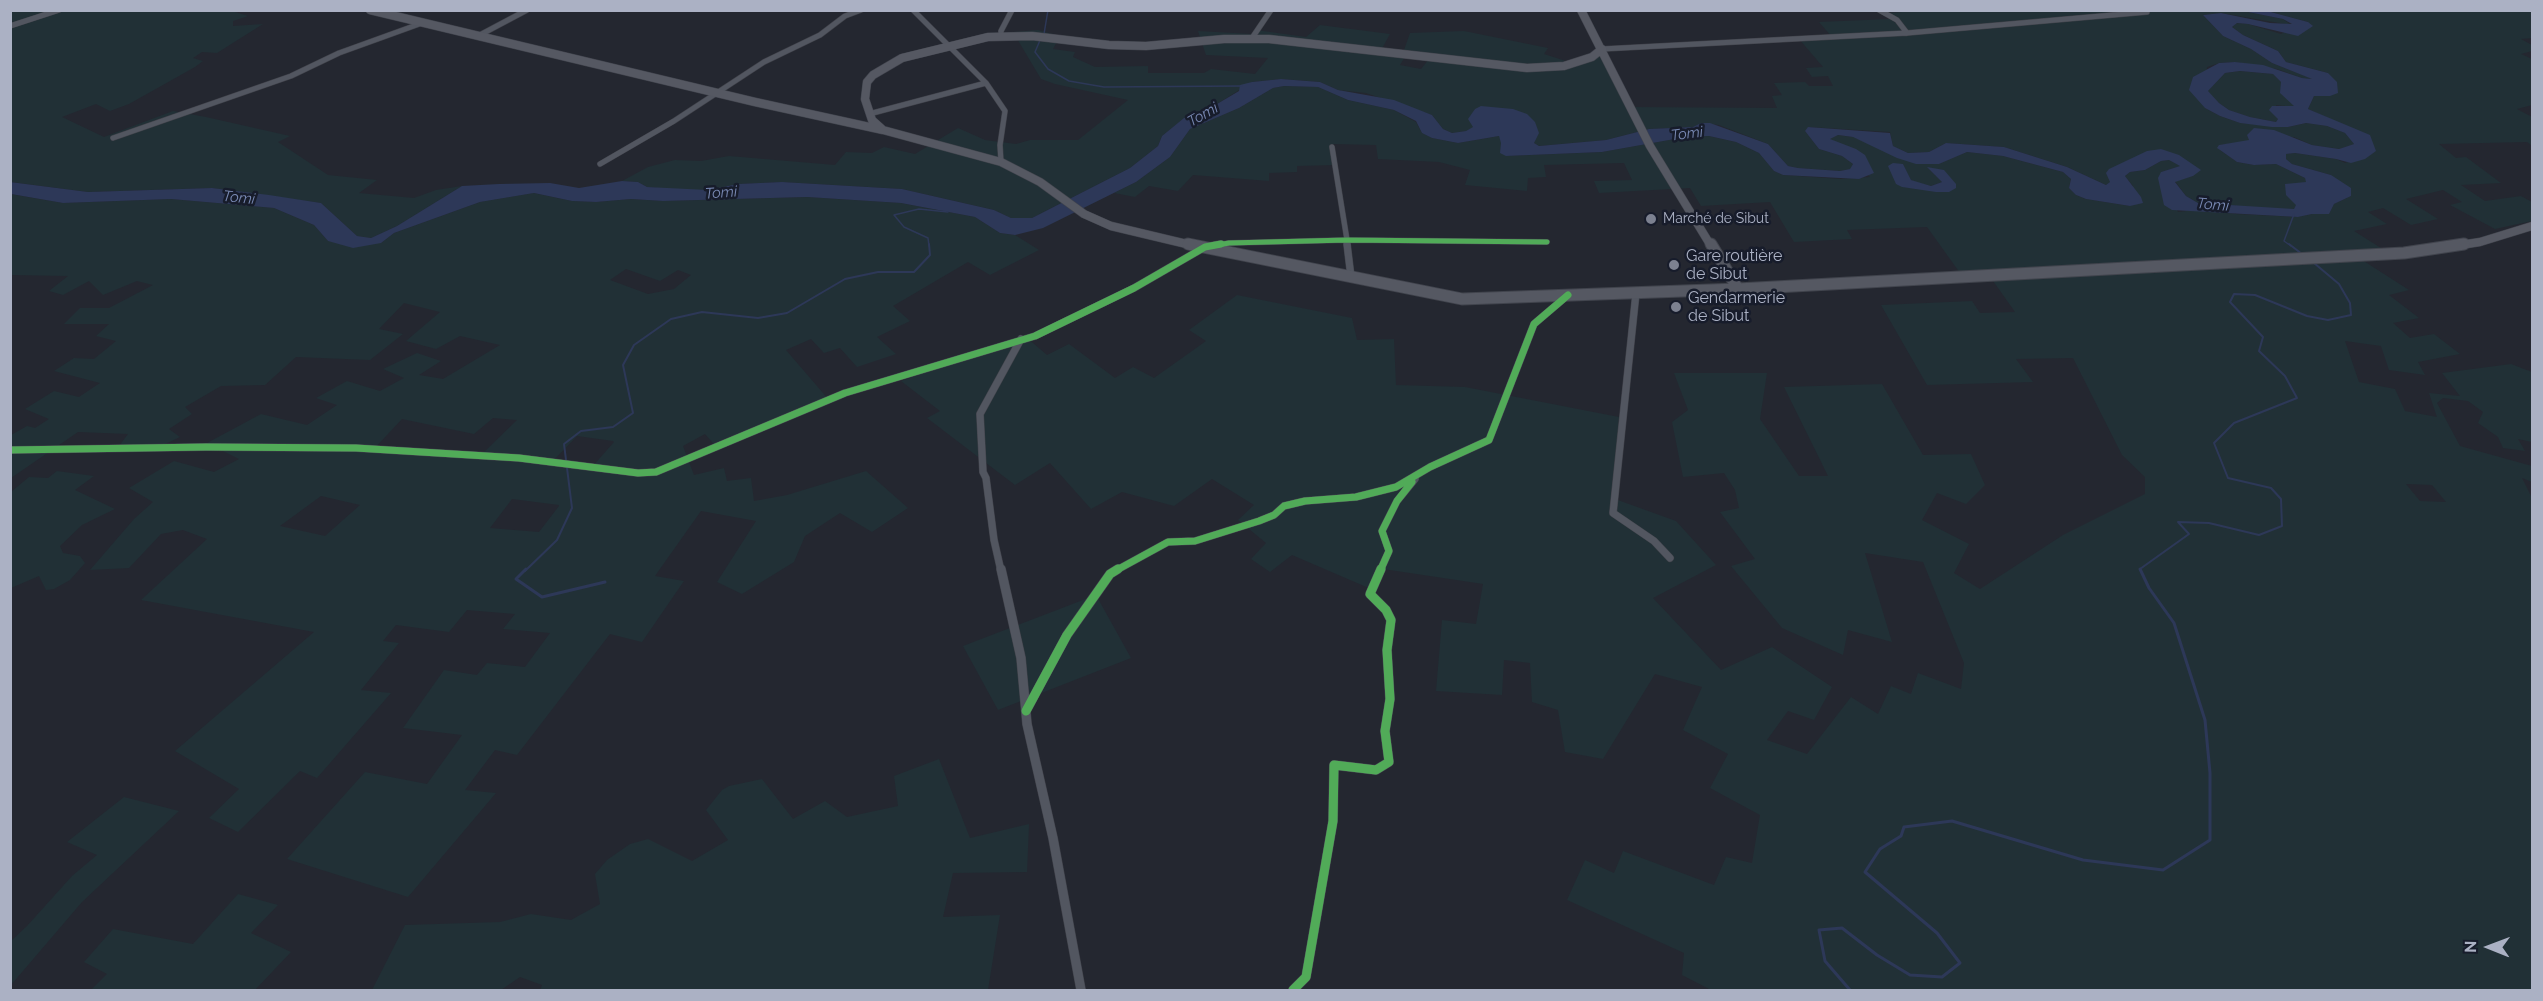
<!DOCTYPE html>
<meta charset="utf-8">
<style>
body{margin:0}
#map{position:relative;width:2543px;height:1001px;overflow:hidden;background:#242730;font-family:Raleway,sans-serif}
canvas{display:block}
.frame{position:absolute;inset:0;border:12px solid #abb1c4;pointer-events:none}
.north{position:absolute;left:2459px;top:917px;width:60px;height:60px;-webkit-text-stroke:4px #171c2b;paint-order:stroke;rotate:271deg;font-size:16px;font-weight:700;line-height:24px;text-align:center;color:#abb1c4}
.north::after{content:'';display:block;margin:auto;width:21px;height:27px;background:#abb1c4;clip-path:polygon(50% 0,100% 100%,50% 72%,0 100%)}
</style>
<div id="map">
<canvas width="2543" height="1001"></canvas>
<div class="frame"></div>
<div class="north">N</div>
</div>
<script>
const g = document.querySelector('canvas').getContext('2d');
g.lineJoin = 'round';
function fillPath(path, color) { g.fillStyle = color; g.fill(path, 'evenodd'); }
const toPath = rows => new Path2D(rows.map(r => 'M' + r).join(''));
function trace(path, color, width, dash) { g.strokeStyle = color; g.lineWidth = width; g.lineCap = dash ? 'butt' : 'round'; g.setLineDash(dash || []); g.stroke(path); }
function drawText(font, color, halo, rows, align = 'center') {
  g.font = font + ' Raleway,sans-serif'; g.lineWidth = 5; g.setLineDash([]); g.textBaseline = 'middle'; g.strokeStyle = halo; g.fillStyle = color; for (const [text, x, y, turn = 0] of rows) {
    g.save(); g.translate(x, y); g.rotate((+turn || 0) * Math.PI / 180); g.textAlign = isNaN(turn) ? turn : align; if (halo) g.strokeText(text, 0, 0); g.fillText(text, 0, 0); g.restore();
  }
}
fillPath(toPath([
 [229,10,248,16,233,21,233,26,263,24,217,53,202,52,193,58,203,61,195,67,129,104,110,111,96,104,62,117,104,137,173,111,206,117,290,136,278,142,328,175,377,180,359,193,414,198,436,190,462,186,397,226,371,238,357,236,321,203,212,188,88,192,11,182,11,11],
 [1901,10,2238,10,2283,19,2291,25,2221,13,2203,15,2223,36,2251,49,2272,63,2313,79,2302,78,2277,69,2235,62,2219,63,2207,67,2205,108,2220,116,2240,123,2288,127,2306,123,2327,126,2345,133,2354,144,2339,149,2312,145,2294,137,2219,145,2220,150,2237,162,2254,165,2276,164,2305,178,2307,182,2296,206,2294,209,2287,210,2198,203,2186,196,2175,181,2193,176,2161,149,2106,185,2067,167,2004,147,1946,143,1929,152,1908,153,1893,146,1890,132,1809,127,1805,131,1819,149,1842,156,1853,164,1851,169,1840,171,1798,168,1788,166,1768,144,1719,125,1701,123,1693,127,1649,129,1606,140,1539,146,1534,143,1535,122,1475,109,1472,116,1474,127,1466,131,1452,133,1443,129,1432,115,1366,93,1338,90,1320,82,1281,79,1252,82,1217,104,1187,116,1162,136,1158,146,1130,168,1032,218,1011,218,994,210,902,189,782,182,738,184,708,190,678,190,647,187,638,182,622,181,648,167,675,160,701,161,729,156,835,165,846,152,872,153,884,147,915,154,958,128,985,140,1016,144,1030,140,1078,140,1128,100,1055,84,1041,79,1013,32,1038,30,1060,36,1053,49,1075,52,1073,57,1095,67,1148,66,1148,73,1204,73,1211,69,1255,74,1268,58,1206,55,1198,31,1252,34,1256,30,1306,37,1320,25,1390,34,1380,52,1406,55,1400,65,1421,69,1433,54,1404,50,1410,33,1464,31,1548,48,1544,54,1575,64,1602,54,1627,107,1777,108,1772,96,1782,95,1774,83,1805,82,1809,86,1833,86,1828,76,1812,77,1806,68,1823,67,1799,39,1832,37,1819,22,1891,19,1887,13,1902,12],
 [2267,11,2532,11,2532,38,2521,39,2532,45,2532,51,2521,54,2532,59,2532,105,2517,109,2532,117,2532,146,2527,142,2439,144,2456,158,2466,157,2501,183,2461,185,2485,201,2521,196,2532,202,2532,221,2495,229,2450,205,2462,202,2443,190,2406,199,2438,219,2411,225,2383,208,2368,212,2387,224,2354,231,2392,255,2359,258,2409,290,2389,295,2419,318,2393,323,2410,338,2434,334,2460,354,2418,362,2425,375,2389,370,2381,346,2345,341,2359,382,2395,389,2405,411,2437,417,2429,393,2460,396,2442,373,2511,364,2532,372,2532,442,2518,439,2525,451,2503,448,2498,437,2478,423,2483,412,2468,401,2443,398,2437,403,2460,446,2532,466,2532,482,2522,478,2532,498,2532,990,1711,990,1682,975,1684,953,1567,900,1585,860,1614,873,1623,851,1714,885,1726,857,1752,863,1760,815,1710,788,1728,754,1683,730,1702,687,1655,674,1603,759,1565,752,1558,710,1532,702,1530,663,1504,660,1502,695,1436,691,1442,620,1476,624,1483,584,1383,569,1371,589,1292,555,1270,572,1251,559,1266,543,1238,520,1254,505,1212,479,1174,506,1122,492,1091,509,1050,463,1015,485,927,418,940,411,901,381,1026,337,1047,355,1069,344,1115,378,1133,367,1154,378,1206,341,1189,330,1237,295,1352,318,1357,340,1394,339,1396,385,1465,387,1619,417,1615,499,1676,521,1716,565,1653,598,1721,670,1772,647,1832,687,1814,720,1788,711,1767,740,1807,754,1851,697,1878,714,1891,686,1911,694,1918,673,1961,689,1964,663,1923,562,1865,553,1892,642,1848,630,1843,655,1782,628,1731,566,1755,559,1720,512,1739,508,1735,490,1724,473,1683,477,1672,422,1688,410,1674,373,1767,373,1760,419,1799,476,1828,476,1784,387,1882,384,1923,455,1971,454,1985,485,1966,504,1937,493,1922,520,1969,544,1954,573,1980,589,2063,535,2145,494,2145,477,2122,455,2073,358,2016,359,2033,382,1927,385,1881,305,1972,301,1980,313,2015,312,1991,278,1965,280,1927,227,1847,230,1852,239,1794,242,1770,202,1701,206,1690,188,1599,193,1594,181,1632,180,1624,163,1544,165,1546,177,1528,178,1527,191,1465,185,1470,170,1439,162,1378,159,1376,145,1333,144,1335,165,1297,166,1297,172,1269,173,1269,181,1193,175,1178,191,1149,186,1135,197,1114,193,1136,182,1170,157,1190,129,1239,108,1273,88,1284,86,1318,87,1348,100,1394,110,1416,122,1422,133,1432,138,1458,143,1499,136,1507,156,1602,152,1686,137,1709,136,1736,142,1759,153,1774,171,1783,175,1841,179,1870,177,1837,143,1829,139,1838,135,1853,137,1875,146,1939,164,1967,152,2003,156,2063,172,2071,179,2069,188,2076,195,2086,199,2130,206,2133,186,2125,176,2130,172,2145,170,2161,161,2169,160,2181,166,2161,172,2178,212,2196,210,2236,214,2298,217,2312,214,2329,214,2334,204,2351,196,2331,175,2292,164,2286,159,2286,154,2295,153,2336,159,2345,163,2376,151,2328,118,2308,109,2314,96,2330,96,2328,73,2286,62,2278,51,2243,35,2232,27,2237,23,2248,24,2281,34,2308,22],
 [1903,164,1911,180,1915,182,1931,186,1942,182,1928,168,1956,188,1902,187],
 [2406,484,2432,485,2446,502,2420,501],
 [2240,71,2273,74,2281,82,2295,107,2276,105,2278,119,2276,122,2250,117,2229,110,2219,103,2207,92,2225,73],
 [534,193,572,201,596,202,631,199,663,201,807,197,901,203,975,217,1000,233,1015,235,1039,250,990,275,968,262,893,306,910,321,877,337,896,354,857,367,840,348,824,353,811,339,786,350,829,400,719,450,705,434,683,446,694,475,724,468,727,481,751,478,754,501,787,495,866,471,908,508,872,532,840,513,805,536,794,562,742,594,717,582,756,521,701,511,655,576,684,581,642,642,610,634,517,755,495,750,465,790,496,793,408,897,287,859,365,772,427,784,462,735,403,728,444,670,477,675,487,663,525,667,550,633,503,629,515,614,467,610,449,632,396,625,383,641,399,643,361,690,391,693,317,778,300,771,238,832,209,818,239,789,175,751,314,632,141,600,207,539,183,530,161,534,129,568,90,570,134,519,153,502,129,488,174,461,214,472,239,459,207,443,261,414,307,425,337,405,316,398,347,381,380,391,404,378,383,369,417,353,441,361,419,375,443,379,500,345,460,336,436,349,406,341,440,312,404,303,379,329,403,334,370,360,296,357,265,385,221,386,185,407,192,414,169,429,180,437,151,451,116,450,128,434,78,432,11,478,11,435,27,426,35,428,49,419,25,409,54,391,79,397,100,383,54,371,74,358,94,359,116,341,96,336,109,324,64,324,80,308,109,308,153,285,137,281,103,295,89,281,63,295,49,291,68,276,11,275,10,194,63,203,171,199,274,208,314,225,328,241,381,243,394,233,480,202],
 [626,269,660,281,678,270,691,275,674,289,648,294,610,280],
 [493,418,517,420,479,457,373,450,402,419,474,434],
 [577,436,613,441,614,442,592,467,553,461],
 [321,496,360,505,325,536,280,526],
 [512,499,559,505,559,506,539,532,490,528],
 [57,471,94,476,75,490,115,509,82,525,60,546,63,553,80,556,85,563,70,580,54,589,46,590,39,576,11,588,11,492,29,477,48,478],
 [1096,595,1131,658,998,710,963,646],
 [939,759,970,838,1029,824,1027,872,953,873,943,917,1000,915,988,990,540,990,542,985,520,977,501,990,372,990,405,925,500,922,531,914,571,920,600,904,595,874,607,860,630,844,648,839,692,861,728,840,706,810,722,790,729,786,762,779,793,819,825,801,847,817,898,806,894,776],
 [124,797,179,811,82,902,11,985,11,941,27,926,72,876,97,855,67,842],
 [238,894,278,905,251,933,291,952,255,990,91,990,107,974,84,962,113,929,193,944]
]), '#213036');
fillPath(toPath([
 [2238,10,2267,11,2308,22,2313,26,2298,36,2248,24,2237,23,2232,27,2243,35,2278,51,2286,62,2328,73,2337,82,2338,93,2330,96,2314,96,2308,109,2370,135,2376,151,2365,159,2351,163,2336,159,2295,153,2286,154,2286,159,2292,164,2331,175,2351,188,2351,196,2334,204,2329,214,2312,214,2298,217,2172,210,2164,205,2158,178,2161,172,2180,166,2169,160,2161,161,2145,170,2130,172,2125,176,2141,197,2143,203,2130,206,2086,199,2076,195,2069,188,2071,179,2063,172,2003,156,1967,152,1939,164,1916,164,1897,158,1853,137,1838,135,1830,139,1856,149,1865,155,1874,173,1859,179,1783,175,1774,171,1759,153,1736,142,1709,136,1686,137,1602,152,1506,156,1500,153,1501,143,1499,136,1458,143,1432,138,1422,133,1416,121,1394,110,1348,100,1318,87,1284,86,1273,88,1239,108,1190,129,1170,157,1136,182,1043,228,1015,235,1000,233,975,217,901,203,807,197,663,201,631,199,596,202,572,201,534,193,480,202,394,233,381,243,353,248,328,241,314,225,274,208,171,199,63,203,11,194,10,182,88,192,212,188,269,195,321,203,357,236,371,238,397,226,462,186,499,184,550,183,579,188,622,181,638,182,647,187,708,190,738,184,782,182,902,189,994,210,1011,218,1032,218,1130,168,1158,146,1162,136,1184,118,1217,104,1239,91,1240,85,1252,82,1281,79,1320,82,1338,90,1394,100,1432,115,1443,129,1452,133,1466,131,1473,127,1468,119,1475,109,1481,106,1513,109,1527,114,1535,122,1539,133,1534,143,1539,146,1606,140,1649,129,1693,127,1701,123,1710,123,1768,144,1788,166,1798,168,1840,171,1850,169,1853,164,1842,156,1819,149,1805,131,1808,127,1890,133,1893,146,1908,153,1929,152,1946,143,2004,147,2067,167,2106,185,2110,182,2106,173,2109,169,2147,151,2161,149,2179,155,2201,170,2193,176,2175,182,2186,196,2198,203,2294,209,2296,205,2286,195,2285,184,2306,182,2305,178,2276,164,2254,165,2237,162,2220,150,2217,148,2219,145,2249,140,2247,135,2254,128,2274,130,2312,145,2339,149,2354,144,2345,133,2327,126,2306,123,2288,127,2272,127,2240,123,2220,116,2205,108,2189,90,2193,77,2219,63,2235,62,2263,65,2302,78,2312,79,2272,63,2251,49,2223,36,2203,15,2221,13,2270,23,2292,24,2283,19],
 [2240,71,2273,74,2281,82,2280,93,2294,106,2272,106,2269,110,2278,119,2276,122,2250,117,2229,110,2219,103,2208,91,2225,73],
 [1893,163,1903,164,1911,180,1931,186,1942,182,1927,167,1944,170,1956,184,1956,188,1949,192,1936,192,1902,187,1896,184,1888,166]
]), '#2d3858');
trace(toPath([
 [1044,34,1048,10],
 [1041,38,1035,52,1048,69,1069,81,1104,87,1242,86],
 [929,246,928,238,904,227,894,215,919,209,948,212],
 [2291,246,2284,241,2294,214]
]), '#2d3858', 1.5);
trace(toPath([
 [2289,244,2302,254],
 [525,571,557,540,572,508,564,444,581,431,613,427,633,413,623,365,634,345,671,319,702,312,758,318,787,313,845,279,878,272,914,272,930,255,929,244],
 [2141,571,2140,569,2189,534,2178,522,2209,523,2259,535,2282,526,2281,499,2271,488,2228,478,2214,443,2234,423,2297,398,2285,376,2259,351,2263,337,2230,302,2234,294,2255,295,2307,316,2328,320,2351,315,2350,303,2339,284,2314,263]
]), '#2d3858', 2);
trace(toPath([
 [526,569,516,579,542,597,605,582],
 [1850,990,1825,961,1819,930,1842,928,1877,955,1910,975,1942,977,1960,963,1937,933,1865,872,1880,849,1901,836,1904,827,1952,821,2083,860,2163,870,2210,840,2210,773,2205,720,2174,623,2149,588,2140,569]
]), '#2d3858', 3);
const minorFar2 = toPath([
 [913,10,986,83,1005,111,1000,145,1001,162],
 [1879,10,1897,20,1907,33],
 [10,26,59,10],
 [478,36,527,10],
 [1001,36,1001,31,1012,10],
 [1252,38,1271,10],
 [1602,49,1907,33,2147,12],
 [869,114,986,83],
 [113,138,291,76,339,53,422,23],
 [1332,147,1348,246],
 [600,164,674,121,764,62,820,35,845,16,861,10],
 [1212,246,1229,243,1347,240,1547,242]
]);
const minorFar1 = toPath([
 [1347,244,1351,277],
 [1636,293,1613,513,1654,541,1670,558],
 [10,450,206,447,356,448,519,458,638,473,656,472,845,393,1035,336,1134,288,1205,247,1221,244],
 [1001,571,994,540,986,478,983,472,980,414,1021,339],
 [1115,571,1168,542,1195,541,1259,521,1274,515,1284,506,1305,501,1356,497,1396,487,1430,467,1489,440,1534,324,1568,295],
 [1380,571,1389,551,1382,531,1397,501,1415,479]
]);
const minor = toPath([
 [1001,569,1021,658,1027,724,1053,838,1081,990],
 [1026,711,1067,635,1110,574,1118,569],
 [1293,990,1306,977,1333,821,1334,765,1376,770,1389,762,1385,731,1390,699,1387,650,1391,620,1386,610,1370,594,1381,569]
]);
const primaryFar1 = toPath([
 [370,10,755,102,883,130,1001,162,1040,182,1084,214,1111,226,1195,246],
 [1581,10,1650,146,1711,246],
 [882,129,872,120,865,99,867,82,873,75,902,58,988,37,1032,36,1109,45,1146,46,1224,39,1269,39,1527,68,1564,66,1592,57,1602,49],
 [2454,246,2480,242,2532,226]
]);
const primary = toPath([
 [1188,244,1462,299,1738,289,2404,253,2464,244],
 [1711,244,1738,289]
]);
trace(minorFar2, '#40424a', 6);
trace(minorFar1, '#40424a', 8);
trace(minor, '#40424a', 10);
trace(primaryFar1, '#41444d', 9);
trace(primary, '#41444d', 13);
trace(minorFar2, '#525660', 5);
trace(minorFar1, '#525660', 7);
trace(minor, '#525660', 9);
trace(primaryFar1, '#555862', 8);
trace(primary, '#555862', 11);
trace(toPath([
 [1212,246,1229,243,1347,240,1547,242]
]), '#51ab58', 5);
trace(toPath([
 [10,450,206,447,356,448,519,458,638,473,656,472,845,393,1035,336,1134,288,1205,247,1221,244],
 [1115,571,1168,542,1195,541,1259,521,1274,515,1284,506,1305,501,1356,497,1396,487,1430,467,1489,440,1534,324,1568,295],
 [1380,571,1389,551,1382,531,1397,501,1412,482]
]), '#51ab58', 7);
trace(toPath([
 [1026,711,1067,635,1110,574,1118,569],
 [1293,990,1306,977,1333,821,1334,765,1376,770,1389,762,1385,731,1390,699,1387,650,1391,620,1386,610,1370,594,1381,569]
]), '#51ab58', 9);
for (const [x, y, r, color] of [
 [1651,219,6,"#7c8190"],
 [1674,265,6,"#7c8190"],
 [1676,307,6,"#7c8190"]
]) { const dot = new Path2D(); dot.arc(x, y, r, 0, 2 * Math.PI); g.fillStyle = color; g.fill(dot); trace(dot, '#171c2b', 2); }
drawText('14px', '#abb1c4', '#171c2b', [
 ["Marché de Sibut",1663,219]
], 'left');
drawText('italic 15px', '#7989b3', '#171c2b', [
 ["Tomi",1203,115,-30],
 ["Tomi",1687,134,-7],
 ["Tomi",721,193,-4],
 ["Tomi",239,198,6],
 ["Tomi",2213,205,5]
]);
drawText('16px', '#abb1c4', '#171c2b', [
 ["Gare routière",1686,256],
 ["de Sibut",1686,274],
 ["Gendarmerie",1688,298],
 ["de Sibut",1688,316]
], 'left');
</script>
